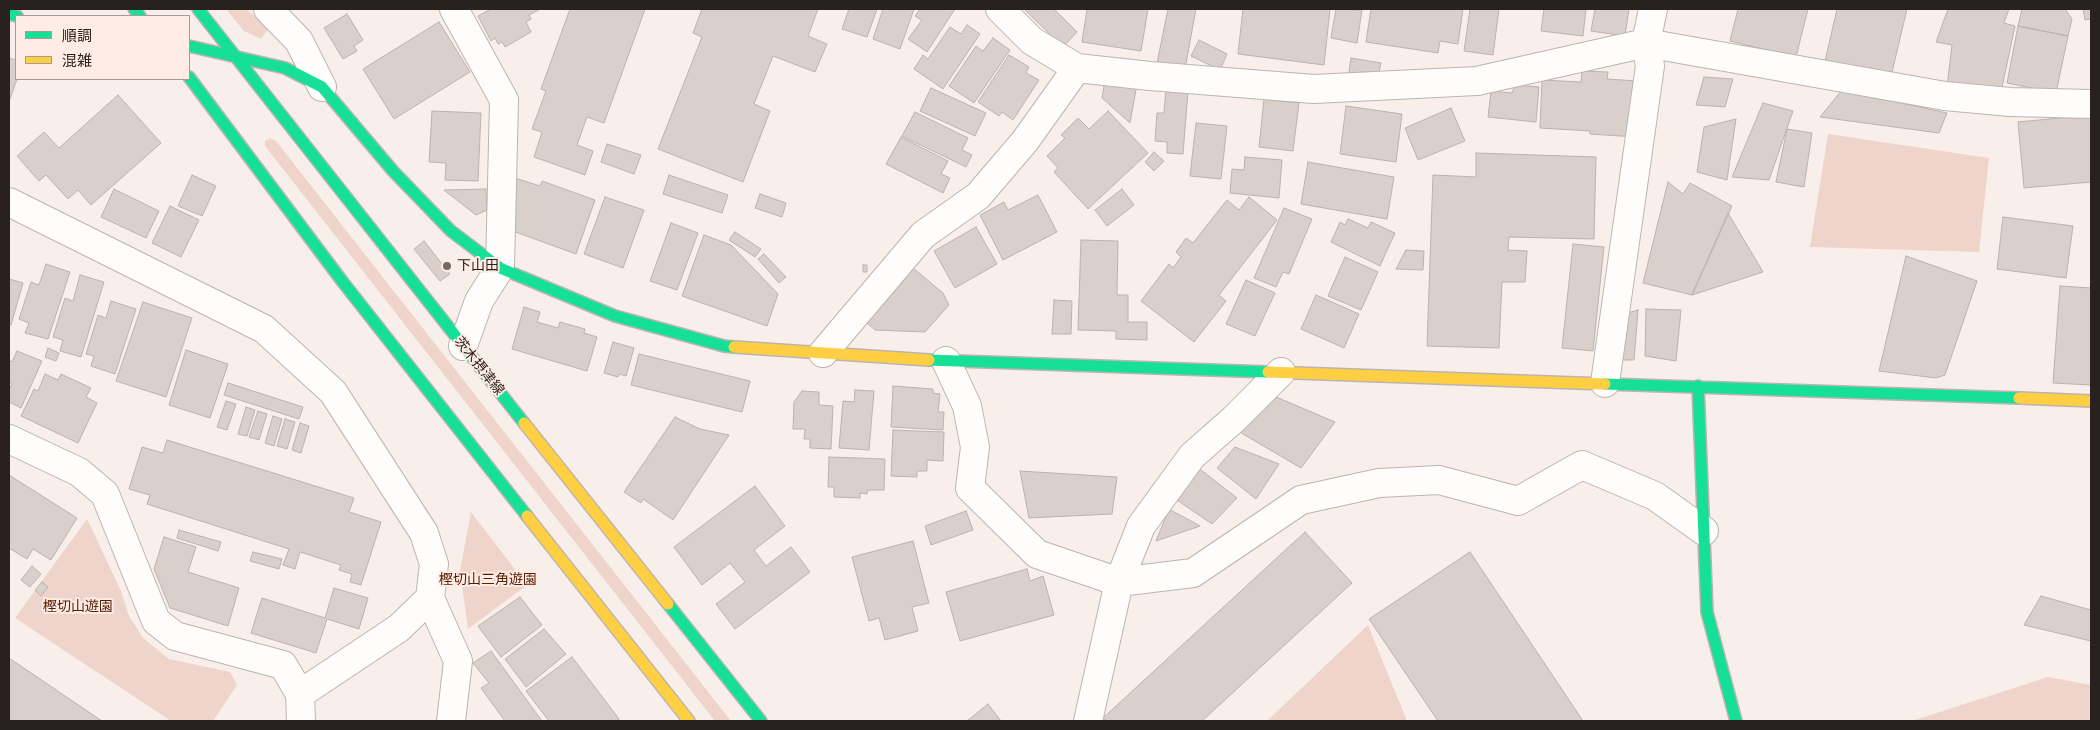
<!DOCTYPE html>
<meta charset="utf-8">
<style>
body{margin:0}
#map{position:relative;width:2100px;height:730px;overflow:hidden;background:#f9efea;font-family:Montserrat,"Noto Sans JP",sans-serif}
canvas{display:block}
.frame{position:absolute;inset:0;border:10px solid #29211d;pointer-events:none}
.legend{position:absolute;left:15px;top:15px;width:175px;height:65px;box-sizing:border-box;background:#ffece4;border:1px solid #a99b94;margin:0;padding:6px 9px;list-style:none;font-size:15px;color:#29211d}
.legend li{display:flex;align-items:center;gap:10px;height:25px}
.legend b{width:25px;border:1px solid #a99b94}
</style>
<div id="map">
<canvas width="2100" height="730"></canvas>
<div class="frame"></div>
<ul class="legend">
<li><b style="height:6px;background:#16e098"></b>順調</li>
<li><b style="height:6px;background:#ffcf43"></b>混雑</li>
</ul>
</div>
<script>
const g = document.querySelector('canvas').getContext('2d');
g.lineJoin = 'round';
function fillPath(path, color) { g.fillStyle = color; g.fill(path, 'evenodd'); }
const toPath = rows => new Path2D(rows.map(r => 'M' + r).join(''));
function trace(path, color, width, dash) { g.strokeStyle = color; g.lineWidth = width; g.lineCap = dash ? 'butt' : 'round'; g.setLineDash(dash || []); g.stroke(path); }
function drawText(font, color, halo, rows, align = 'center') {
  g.font = font + ' Montserrat,"Noto Sans JP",sans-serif'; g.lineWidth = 4; g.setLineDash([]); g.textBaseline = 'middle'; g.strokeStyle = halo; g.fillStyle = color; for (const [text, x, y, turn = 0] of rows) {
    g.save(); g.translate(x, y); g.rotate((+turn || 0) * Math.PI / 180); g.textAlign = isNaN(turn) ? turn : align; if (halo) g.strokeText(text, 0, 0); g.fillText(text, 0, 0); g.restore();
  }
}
fillPath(toPath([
 [226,9,246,9,269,28,261,39,244,31],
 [1828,134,1989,158,1979,252,1810,247],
 [270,138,276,141,731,721,715,721,265,146,265,141],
 [471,512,527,585,468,629,460,571],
 [87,519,121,591,129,616,143,638,169,659,230,672,237,685,213,721,171,721,15,618],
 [1368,625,1407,721,1267,721],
 [2048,677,2091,685,2091,721,1912,721]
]), '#eed4ca');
const building = toPath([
 [491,9,540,9,529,15,531,19,526,22,531,32,505,47,502,42,498,44,495,38,491,41,478,16,491,9],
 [570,9,645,9,604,123,587,117,577,145,593,151,585,175,534,157,542,132,532,129,546,91,541,89,570,9],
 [702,9,818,9,808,36,827,44,815,72,773,56,754,104,770,111,743,182,658,149,702,37,693,33,702,9],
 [849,9,877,9,867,37,842,29,849,9],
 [883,9,914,9,900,49,873,39,883,9],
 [920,9,955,9,927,52,908,39,922,20,915,16,920,9],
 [1024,9,1054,9,1077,32,1063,47,1024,9],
 [1087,9,1148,9,1141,51,1082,42,1087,9],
 [1168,9,1196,9,1185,69,1157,63,1168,9],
 [1243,9,1330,9,1324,65,1238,54,1243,9],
 [1336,9,1362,10,1357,43,1331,38,1336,9],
 [1371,9,1463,9,1458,44,1440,41,1438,53,1366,42,1371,9],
 [1470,9,1499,9,1493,55,1464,51,1470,9],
 [1544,9,1586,9,1583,36,1541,31,1544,9],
 [1595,9,1629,9,1625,36,1591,31,1595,9],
 [1738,9,1808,9,1796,57,1730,41,1738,9],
 [1837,9,1907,9,1889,85,1823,70,1837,9],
 [1948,9,2009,9,2004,23,2015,26,2001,92,1947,87,1952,45,1936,42,1948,9],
 [2022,9,2065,9,2072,19,2068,36,2018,26,2022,9],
 [2083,9,2091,9,2091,19,2085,20,2083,9],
 [347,14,363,40,354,46,357,51,343,59,324,28,347,14],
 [439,22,470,72,394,119,363,69,439,22],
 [967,25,980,34,943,89,914,69,923,55,928,59,950,27,961,34,967,25],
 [2018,26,2068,36,2056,93,2007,83,2018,26],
 [993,38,1010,50,974,103,949,86,976,46,983,51,993,38],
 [1199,40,1227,54,1220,70,1191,56,1199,40],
 [1009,55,1029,67,1026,73,1039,80,1013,120,1002,112,999,116,978,102,1009,55],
 [9,58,16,60,17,79,9,102,9,58],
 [1351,58,1381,63,1378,77,1349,72,1351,58],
 [1582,71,1608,72,1607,79,1638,81,1635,137,1590,134,1590,131,1540,128,1542,80,1581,82,1582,71],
 [1704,77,1733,79,1725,107,1696,105,1704,77],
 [1105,80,1137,84,1130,123,1102,98,1105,80],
 [1515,85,1539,87,1536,122,1488,117,1491,91,1512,93,1515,85],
 [931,88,986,113,975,136,920,111,931,88],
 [1166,90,1188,92,1183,154,1167,153,1167,142,1155,141,1157,113,1164,113,1166,90],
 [1842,90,1947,113,1939,133,1820,117,1842,90],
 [118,95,161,143,91,205,78,190,68,199,46,175,39,181,17,156,44,132,59,148,118,95],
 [1264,99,1299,103,1293,151,1259,147,1264,99],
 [1763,103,1793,111,1769,180,1732,177,1763,103],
 [1346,106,1402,114,1396,162,1340,154,1346,106],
 [1451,108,1465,141,1418,160,1405,128,1451,108],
 [432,111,481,113,478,181,445,180,446,163,429,162,432,111],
 [1108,111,1148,153,1088,209,1054,172,1058,168,1047,156,1065,138,1061,135,1078,118,1089,129,1108,111],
 [915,112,968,138,962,150,972,155,966,167,902,136,915,112],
 [2091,115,2091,182,2024,188,2018,122,2091,115],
 [1736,119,1727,180,1697,172,1704,127,1736,119],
 [1196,123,1227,126,1221,179,1190,176,1196,123],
 [1787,129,1812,133,1804,187,1776,182,1787,129],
 [901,137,948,161,941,174,950,178,943,193,886,164,901,137],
 [607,144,641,155,634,174,601,162,607,144],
 [1154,152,1164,161,1154,171,1145,162,1154,152],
 [1476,153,1596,157,1594,239,1509,237,1508,250,1527,251,1525,282,1502,282,1499,348,1427,346,1433,175,1476,177,1476,153],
 [1245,157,1282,160,1279,198,1230,193,1232,169,1244,170,1245,157],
 [1308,162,1394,177,1387,219,1301,204,1308,162],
 [192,175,216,186,202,216,178,206,192,175],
 [669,175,728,195,722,213,663,194,669,175],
 [512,177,540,186,542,181,595,200,576,254,510,230,512,177],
 [1668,182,1683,194,1690,183,1732,206,1692,295,1643,283,1668,182],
 [114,189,159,211,146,238,101,217,114,189],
 [486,189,487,210,476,215,444,190,486,189],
 [1122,189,1134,205,1107,226,1095,210,1122,189],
 [760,194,786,203,782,217,755,208,760,194],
 [1038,195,1057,232,1003,260,980,215,1004,202,1008,210,1038,195],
 [605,197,644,210,623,268,584,254,605,197],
 [1249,197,1277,220,1219,295,1226,301,1194,342,1141,301,1169,264,1173,268,1181,257,1176,252,1186,238,1193,243,1227,200,1239,210,1249,197],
 [170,206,199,220,181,257,152,243,170,206],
 [1284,208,1312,219,1289,274,1283,272,1276,287,1254,278,1284,208],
 [1728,213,1763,272,1692,295,1728,213],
 [2003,217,2073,226,2066,278,1997,269,2003,217],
 [1348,219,1368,228,1371,222,1395,233,1380,266,1331,242,1340,222,1345,225,1348,219],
 [671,223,698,233,677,290,650,281,671,223],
 [976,227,997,264,955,288,934,251,976,227],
 [735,232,761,249,755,257,729,240,735,232],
 [704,235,731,245,778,294,767,326,682,296,704,235],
 [1081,240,1118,241,1117,295,1128,295,1128,322,1147,322,1147,340,1116,339,1116,331,1078,330,1081,240],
 [424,241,450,274,440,281,414,249,424,241],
 [1573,244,1604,247,1593,351,1562,348,1573,244],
 [1406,250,1424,251,1423,270,1396,269,1406,250],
 [764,254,786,277,779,283,758,259,764,254],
 [1906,256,1977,281,1945,375,1936,378,1879,371,1906,256],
 [1345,257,1378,272,1361,310,1328,296,1345,257],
 [46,264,70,272,48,339,25,333,29,323,19,319,31,282,39,285,46,264],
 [863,265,867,265,867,272,863,272,863,265],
 [913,268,943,293,949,305,925,332,875,330,867,323,913,268],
 [80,275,104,282,81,357,60,351,63,340,53,337,65,298,73,301,80,275],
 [9,279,23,283,11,325,9,325,9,279],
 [1246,280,1275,293,1255,336,1226,324,1246,280],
 [2060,286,2091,288,2091,385,2053,383,2060,286],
 [1316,295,1359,314,1344,348,1301,329,1316,295],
 [1054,300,1072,301,1071,334,1052,334,1054,300],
 [111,301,136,309,115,374,91,366,94,356,86,354,98,315,106,318,111,301],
 [143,302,192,318,166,397,116,381,143,302],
 [524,307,540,312,537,322,558,328,560,322,585,329,584,333,597,337,587,371,512,349,524,307],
 [1646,309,1681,310,1676,361,1645,356,1646,309],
 [1638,310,1634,360,1608,360,1620,315,1638,310],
 [613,342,634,348,626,376,619,374,618,377,604,373,613,342],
 [48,348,59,353,56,361,45,357,48,348],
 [186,350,228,364,210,418,169,405,186,350],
 [17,351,42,361,21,408,9,402,9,390,12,384,9,382,9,360,12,362,17,351],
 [639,354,750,381,742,412,631,385,639,354],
 [45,374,58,380,61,374,91,388,86,397,97,403,78,443,21,416,34,389,38,391,45,374],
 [228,383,303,407,299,419,224,395,228,383],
 [893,386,933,389,933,393,940,394,938,412,944,412,943,430,891,427,893,386],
 [855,390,874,391,869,450,839,448,843,401,854,402,855,390],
 [802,391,819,392,819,405,833,406,831,449,810,448,810,439,804,439,805,429,793,429,794,402,802,391],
 [1262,391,1335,422,1301,468,1238,431,1262,391],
 [226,401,236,404,227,430,217,427,226,401],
 [246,407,255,410,247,436,238,434,246,407],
 [258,411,267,414,259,440,249,437,258,411],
 [273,416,282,419,274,446,265,443,273,416],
 [675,417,700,429,729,435,673,520,643,499,641,503,624,492,675,417],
 [285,419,295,422,287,449,277,446,285,419],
 [300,423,309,426,301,453,292,450,300,423],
 [893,430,944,432,943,461,927,460,927,471,917,471,917,477,891,476,893,430],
 [167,440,354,498,349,512,381,522,361,585,350,582,352,574,339,570,341,565,300,552,295,569,283,565,289,549,147,504,150,495,129,489,142,447,163,453,167,440],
 [1235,447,1279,464,1256,499,1217,468,1235,447],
 [829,457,885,459,884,490,868,490,867,494,860,493,860,498,834,497,834,487,828,487,829,457],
 [1196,466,1237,498,1212,524,1174,498,1196,466],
 [1020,471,1117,477,1112,514,1029,518,1020,471],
 [9,475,77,518,51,560,33,549,27,559,9,548,9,475],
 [755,486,785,526,754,550,766,566,791,547,810,572,735,629,716,604,745,582,730,563,702,585,674,547,755,486],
 [1169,509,1200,526,1156,541,1169,509],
 [966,511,973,530,931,545,925,526,966,511],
 [179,530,221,542,218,551,177,538,179,530],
 [1305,532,1352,583,1202,721,1106,721,1103,718,1305,532],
 [164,537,196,547,188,572,239,588,228,626,170,608,154,569,164,537],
 [913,541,929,603,912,607,918,631,885,640,879,618,869,621,852,557,913,541],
 [253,552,282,559,279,569,250,561,253,552],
 [1470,552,1583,721,1438,721,1369,619,1470,552],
 [32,566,41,574,30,587,21,580,32,566],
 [1027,569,1030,581,1043,576,1054,615,960,641,946,592,1027,569],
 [42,582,48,587,41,596,35,590,42,582],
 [334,588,368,598,359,629,327,619,316,653,251,633,262,598,325,618,334,588],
 [2041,596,2091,610,2091,641,2024,625,2041,596],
 [520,597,542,625,501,657,478,626,520,597],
 [544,629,566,654,526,687,505,659,544,629],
 [491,651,542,721,505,721,481,688,489,683,473,663,491,651],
 [572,657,619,719,616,721,549,721,526,691,572,657],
 [9,658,102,721,9,721,9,658],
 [988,704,1001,721,967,721,988,704]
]);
fillPath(building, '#d9d0cc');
trace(building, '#bbb2ae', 1);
const street = toPath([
 [268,9,299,41,322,87],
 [454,9,504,100,500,268,479,301,463,346],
 [1000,9,1032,41,1077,68,1150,76,1314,89,1477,81,1646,43,1945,96,2010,102,2091,104],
 [9,202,264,329,333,392,424,533,434,564,430,598,399,628,300,694,301,721],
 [823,353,923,235,978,196,1025,141,1077,68],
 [946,361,967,406,975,447,970,488,1037,554,1119,582,1193,573,1301,500,1379,483,1439,480,1518,501,1582,465,1655,496,1704,531],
 [1605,383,1650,66,1646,43,1653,9],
 [9,439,79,472,105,494,156,621,175,636,283,665,300,694],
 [430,598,458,661,451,721],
 [1088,721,1119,582,1141,526,1192,456,1234,419,1281,372]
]);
const fast = toPath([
 [134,9,140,16],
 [198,9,524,423],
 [9,14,17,16],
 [189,46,285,68,322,87,393,171,451,231,500,268,615,316,724,346,734,347],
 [189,77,342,281,527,516],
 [929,360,1268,372],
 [1605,384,2019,398],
 [1698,386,1707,612,1736,721],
 [668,604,761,721]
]);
const slow = toPath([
 [734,347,929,360],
 [1268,372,1605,384],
 [2019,398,2091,401],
 [524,423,668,604],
 [527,516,689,721]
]);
trace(street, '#bcb4b0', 30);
trace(fast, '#bcb4b0', 14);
trace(slow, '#bcb4b0', 14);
trace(street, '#fefdfc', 28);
trace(fast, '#16e098', 11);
trace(slow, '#ffcf43', 11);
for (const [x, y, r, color] of [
 [447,266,5,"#726965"]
]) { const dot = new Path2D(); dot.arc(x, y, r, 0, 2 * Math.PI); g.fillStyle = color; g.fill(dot); trace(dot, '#ffece4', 2); }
drawText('14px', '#29211d', '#ffece4', [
 ["下山田",457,266]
], 'left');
drawText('14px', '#29211d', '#ffece4', [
 ["茨木摂津線",479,366,51]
]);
drawText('14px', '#582006', '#ffece4', [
 ["樫切山三角遊園",488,580],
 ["樫切山遊園",78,607]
]);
</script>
